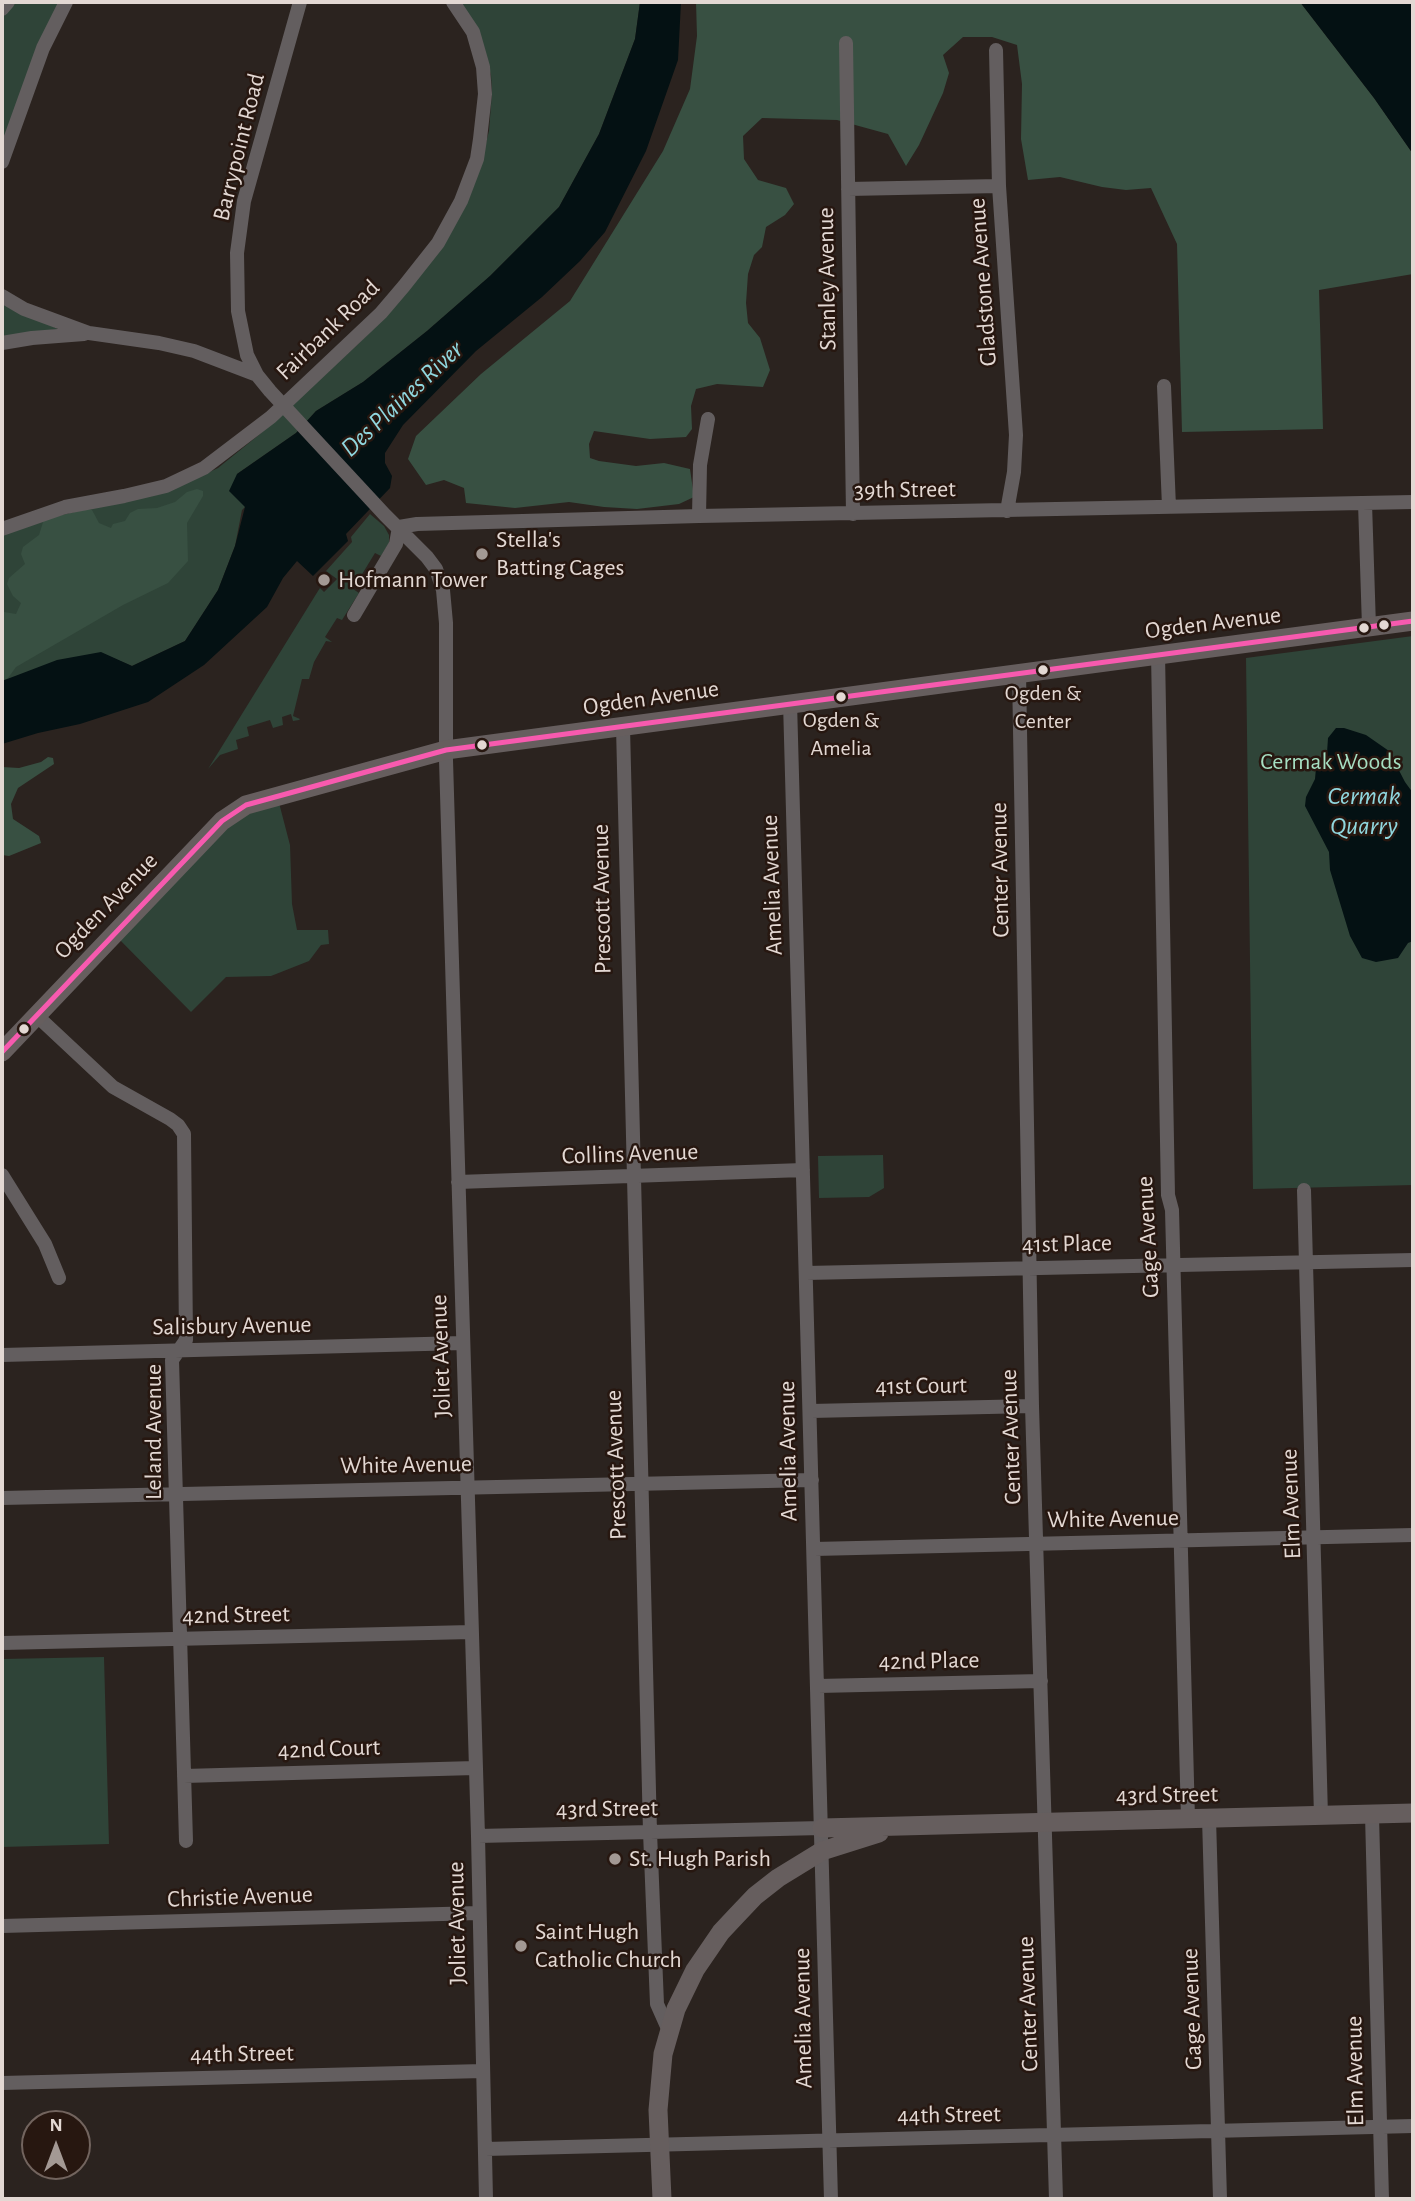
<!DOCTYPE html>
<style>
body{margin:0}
#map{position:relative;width:1415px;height:2201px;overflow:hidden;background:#2b231f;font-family:"Alegreya Sans",sans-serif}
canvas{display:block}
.frame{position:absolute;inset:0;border:4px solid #e3d8d3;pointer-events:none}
.north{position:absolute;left:21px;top:2110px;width:70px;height:70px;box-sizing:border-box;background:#271710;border:2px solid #72645e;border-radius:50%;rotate:0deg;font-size:19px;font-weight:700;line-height:28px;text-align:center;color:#e3d8d3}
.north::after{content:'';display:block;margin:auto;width:24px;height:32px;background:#a39994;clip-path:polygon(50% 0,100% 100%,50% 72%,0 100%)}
</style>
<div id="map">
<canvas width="1415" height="2201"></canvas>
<div class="frame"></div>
<div class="north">N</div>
</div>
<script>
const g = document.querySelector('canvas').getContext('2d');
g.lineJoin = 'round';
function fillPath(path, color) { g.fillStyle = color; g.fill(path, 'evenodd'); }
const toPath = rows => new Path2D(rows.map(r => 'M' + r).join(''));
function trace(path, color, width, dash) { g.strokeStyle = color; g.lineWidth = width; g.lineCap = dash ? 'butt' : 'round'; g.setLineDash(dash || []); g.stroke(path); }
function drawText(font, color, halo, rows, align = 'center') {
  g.font = font + ' "Alegreya Sans",sans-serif'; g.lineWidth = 5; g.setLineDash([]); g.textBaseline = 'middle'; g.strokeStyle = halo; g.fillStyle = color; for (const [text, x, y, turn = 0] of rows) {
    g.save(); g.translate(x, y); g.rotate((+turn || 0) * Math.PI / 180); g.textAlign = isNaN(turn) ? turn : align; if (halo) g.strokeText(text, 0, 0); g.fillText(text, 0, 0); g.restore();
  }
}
fillPath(toPath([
 [15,2,60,2,2,148,2,18],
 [459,2,640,2,635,39,599,134,559,207,490,276,427,331,363,382,316,411,296,433,237,474,245,507,242,510,235,546,218,590,185,641,132,666,101,653,2,681,2,536,15,529,186,483,218,468,260,434,358,344,388,314,478,174,489,131,492,92,491,75,486,57],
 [2,302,58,329,2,338],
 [370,514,384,526,389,535,389,543,381,556,375,553,353,589,359,593,342,620,337,618,325,637,332,642,326,641,314,662,309,679,302,679,293,716,300,719,299,720,293,721,291,714,282,717,283,725,273,728,270,720,247,727,249,736,236,740,238,749,220,755,208,769,318,591,320,588,324,592,337,579,326,571,352,542,351,537],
 [1413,636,1413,1185,1253,1189,1246,658],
 [278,799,290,845,292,904,297,930,328,930,329,944,321,945,309,961,271,976,226,977,191,1012,115,935,224,821],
 [883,1155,884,1188,869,1197,819,1198,818,1156],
 [104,1657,109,1844,2,1847,2,1659]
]), '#2f4438');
fillPath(toPath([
 [696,2,1300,2,1374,98,1413,154,1413,274,1319,290,1323,429,1182,432,1177,244,1151,188,1126,190,1102,187,1060,177,1028,180,1021,139,1022,84,1017,45,992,37,963,37,943,55,949,73,943,93,919,145,906,166,888,134,837,120,762,118,743,136,744,159,758,180,786,188,794,204,785,215,766,227,762,247,754,255,748,274,746,303,748,323,760,338,770,370,763,387,717,384,696,389,691,406,692,429,686,437,650,439,594,431,589,444,590,458,599,461,636,466,664,463,690,469,694,497,679,504,637,509,604,507,569,502,515,508,466,503,464,488,444,480,426,485,408,459,416,436,481,374,570,301,663,151,690,89,697,36],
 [197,489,203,491,203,496,187,523,188,561,168,583,123,605,16,667,8,678,2,681,2,616,4,612,16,614,21,603,13,596,7,584,9,578,25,564,21,554,23,547,39,535,44,519,87,509,92,510,99,523,111,528,113,524,125,521,130,513,138,509,157,508,175,502,187,492],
 [48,757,53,758,54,764,18,788,11,804,13,819,39,836,41,843,9,856,2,855,2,767,19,768,41,762]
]), '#385042');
fillPath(toPath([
 [640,2,681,2,678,60,646,151,605,232,580,261,542,297,476,351,403,425,385,453,385,463,392,476,390,488,346,534,348,541,313,576,297,561,283,578,267,607,204,665,148,702,80,724,38,733,2,744,2,681,57,660,101,652,132,666,185,641,218,590,235,546,245,507,229,491,237,474,296,433,316,411,363,382,427,331,490,276,559,207,599,134,635,39],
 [1300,2,1410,2,1413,6,1413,154,1374,98],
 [1336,728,1344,728,1366,735,1389,751,1405,782,1413,793,1413,941,1408,943,1398,958,1376,962,1362,958,1350,936,1330,870,1329,852,1305,806,1306,797,1315,779,1316,768,1327,753,1328,738]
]), '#041113');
trace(toPath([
 [300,2,244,201,237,253,238,311,247,355,257,375,270,391,385,515,427,557,436,569,443,590,446,623,446,760,478,1836,486,2199],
 [2,9,8,2],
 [846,43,853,514],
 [996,50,999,186,1016,435,1014,472,1007,511],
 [2,162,43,48,66,2],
 [848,189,999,186],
 [2,296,24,309,89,333,159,343,194,351,257,375],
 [2,343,32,338,84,334],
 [1164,386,1169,507],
 [1365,503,1369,627],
 [699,516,700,465,708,419],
 [399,527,417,524,699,516,1413,502],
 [2,529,65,507,124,496,166,486,204,468,271,417,381,313,404,286,438,243,461,201,477,159,480,139,485,94,483,67,473,32,453,2],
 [354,615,396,544,399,527],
 [1158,654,1168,1195,1172,1210,1188,1819],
 [1019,673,1032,1406,1056,2199],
 [790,702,831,2199],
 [623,727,650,1832,657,2004,669,2031],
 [36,1015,113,1087,170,1119,178,1125,184,1134,186,1340,172,1360,186,1841],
 [2,1175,45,1244,59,1278],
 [458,1182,803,1170],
 [1304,1190,1321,1816],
 [806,1273,1413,1260],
 [2,1355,463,1343],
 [811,1411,1032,1406],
 [2,1498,812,1480],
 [814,1549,1413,1535],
 [2,1643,471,1632],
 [818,1686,1041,1681],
 [184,1776,475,1768],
 [1372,1815,1382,2199],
 [1209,1818,1220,2199],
 [478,1836,822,1828],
 [2,1926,479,1913],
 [2,2083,483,2071],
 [485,2149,1413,2126]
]), '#635e5f', 14);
trace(toPath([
 [2,1052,222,821,246,805,446,750,1413,621],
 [822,1828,1413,1813],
 [662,2199,658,2110,663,2054,676,2009,695,1970,721,1932,736,1916,755,1896,778,1878,822,1851,879,1833]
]), '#665e5e', 19);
trace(toPath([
 [2,1052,222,821,246,805,446,750,1413,621]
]), '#f75aaf', 5);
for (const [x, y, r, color] of [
 [482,554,7,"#a39994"],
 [324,580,7,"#a39994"],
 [1384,625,6,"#e3d8d3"],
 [1364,628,6,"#e3d8d3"],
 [1043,670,6,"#e3d8d3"],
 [841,697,6,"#e3d8d3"],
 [482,745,6,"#e3d8d3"],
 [24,1029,6,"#e3d8d3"],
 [615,1859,7,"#a39994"],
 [521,1946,7,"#a39994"]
]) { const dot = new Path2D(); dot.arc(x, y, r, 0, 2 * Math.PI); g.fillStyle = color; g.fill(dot); trace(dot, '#271710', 2.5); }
drawText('22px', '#e3d8d3', '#271710', [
 ["Ogden &",1043,693],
 ["Center",1043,721],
 ["Ogden &",841,720],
 ["Amelia",841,748]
]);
drawText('24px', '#e3d8d3', '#271710', [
 ["Barrypoint Road",239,147,-76],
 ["Stanley Avenue",827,279,-91],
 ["Gladstone Avenue",983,282,-94],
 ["Fairbank Road",328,330,-44],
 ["39th Street",905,490,-1],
 ["Ogden Avenue",1213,623,-7],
 ["Ogden Avenue",651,698,-8],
 ["Center Avenue",1000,870,-91],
 ["Amelia Avenue",772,885,-92],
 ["Prescott Avenue",602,899,-91],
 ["Ogden Avenue",106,906,-46],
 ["Collins Avenue",630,1154,-2],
 ["Gage Avenue",1148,1237,-93],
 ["41st Place",1067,1244,-1],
 ["Salisbury Avenue",232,1326,-1],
 ["Joliet Avenue",441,1356,-92],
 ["41st Court",921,1386,-1],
 ["Leland Avenue",154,1432,-90],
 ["Center Avenue",1011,1437,-92],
 ["Amelia Avenue",788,1451,-91],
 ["White Avenue",406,1465,-1],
 ["Prescott Avenue",616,1465,-92],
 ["Elm Avenue",1291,1504,-92],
 ["White Avenue",1113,1519,-1],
 ["42nd Street",236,1615,-1],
 ["42nd Place",929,1661,-1],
 ["42nd Court",329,1749,-2],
 ["43rd Street",1167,1795,-1],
 ["43rd Street",607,1809,-1],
 ["Christie Avenue",240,1897,-2],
 ["Joliet Avenue",457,1923,-91],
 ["Center Avenue",1028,2004,-92],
 ["Gage Avenue",1192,2009,-92],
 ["Amelia Avenue",803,2018,-91],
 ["44th Street",242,2054,-1],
 ["Elm Avenue",1355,2071,-91],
 ["44th Street",949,2115,-1]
]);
drawText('24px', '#e3d8d3', '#271710', [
 ["Stella's",496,540],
 ["Batting Cages",496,568],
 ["Hofmann Tower",338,580],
 ["St. Hugh Parish",629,1859],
 ["Saint Hugh",535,1932],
 ["Catholic Church",535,1960]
], 'left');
drawText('24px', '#a6dfc2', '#271710', [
 ["Cermak Woods",1331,762]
]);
drawText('italic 26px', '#90d7df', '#271710', [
 ["Des Plaines River",402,399,-43],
 ["Cermak",1364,796],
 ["Quarry",1364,826]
]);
</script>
